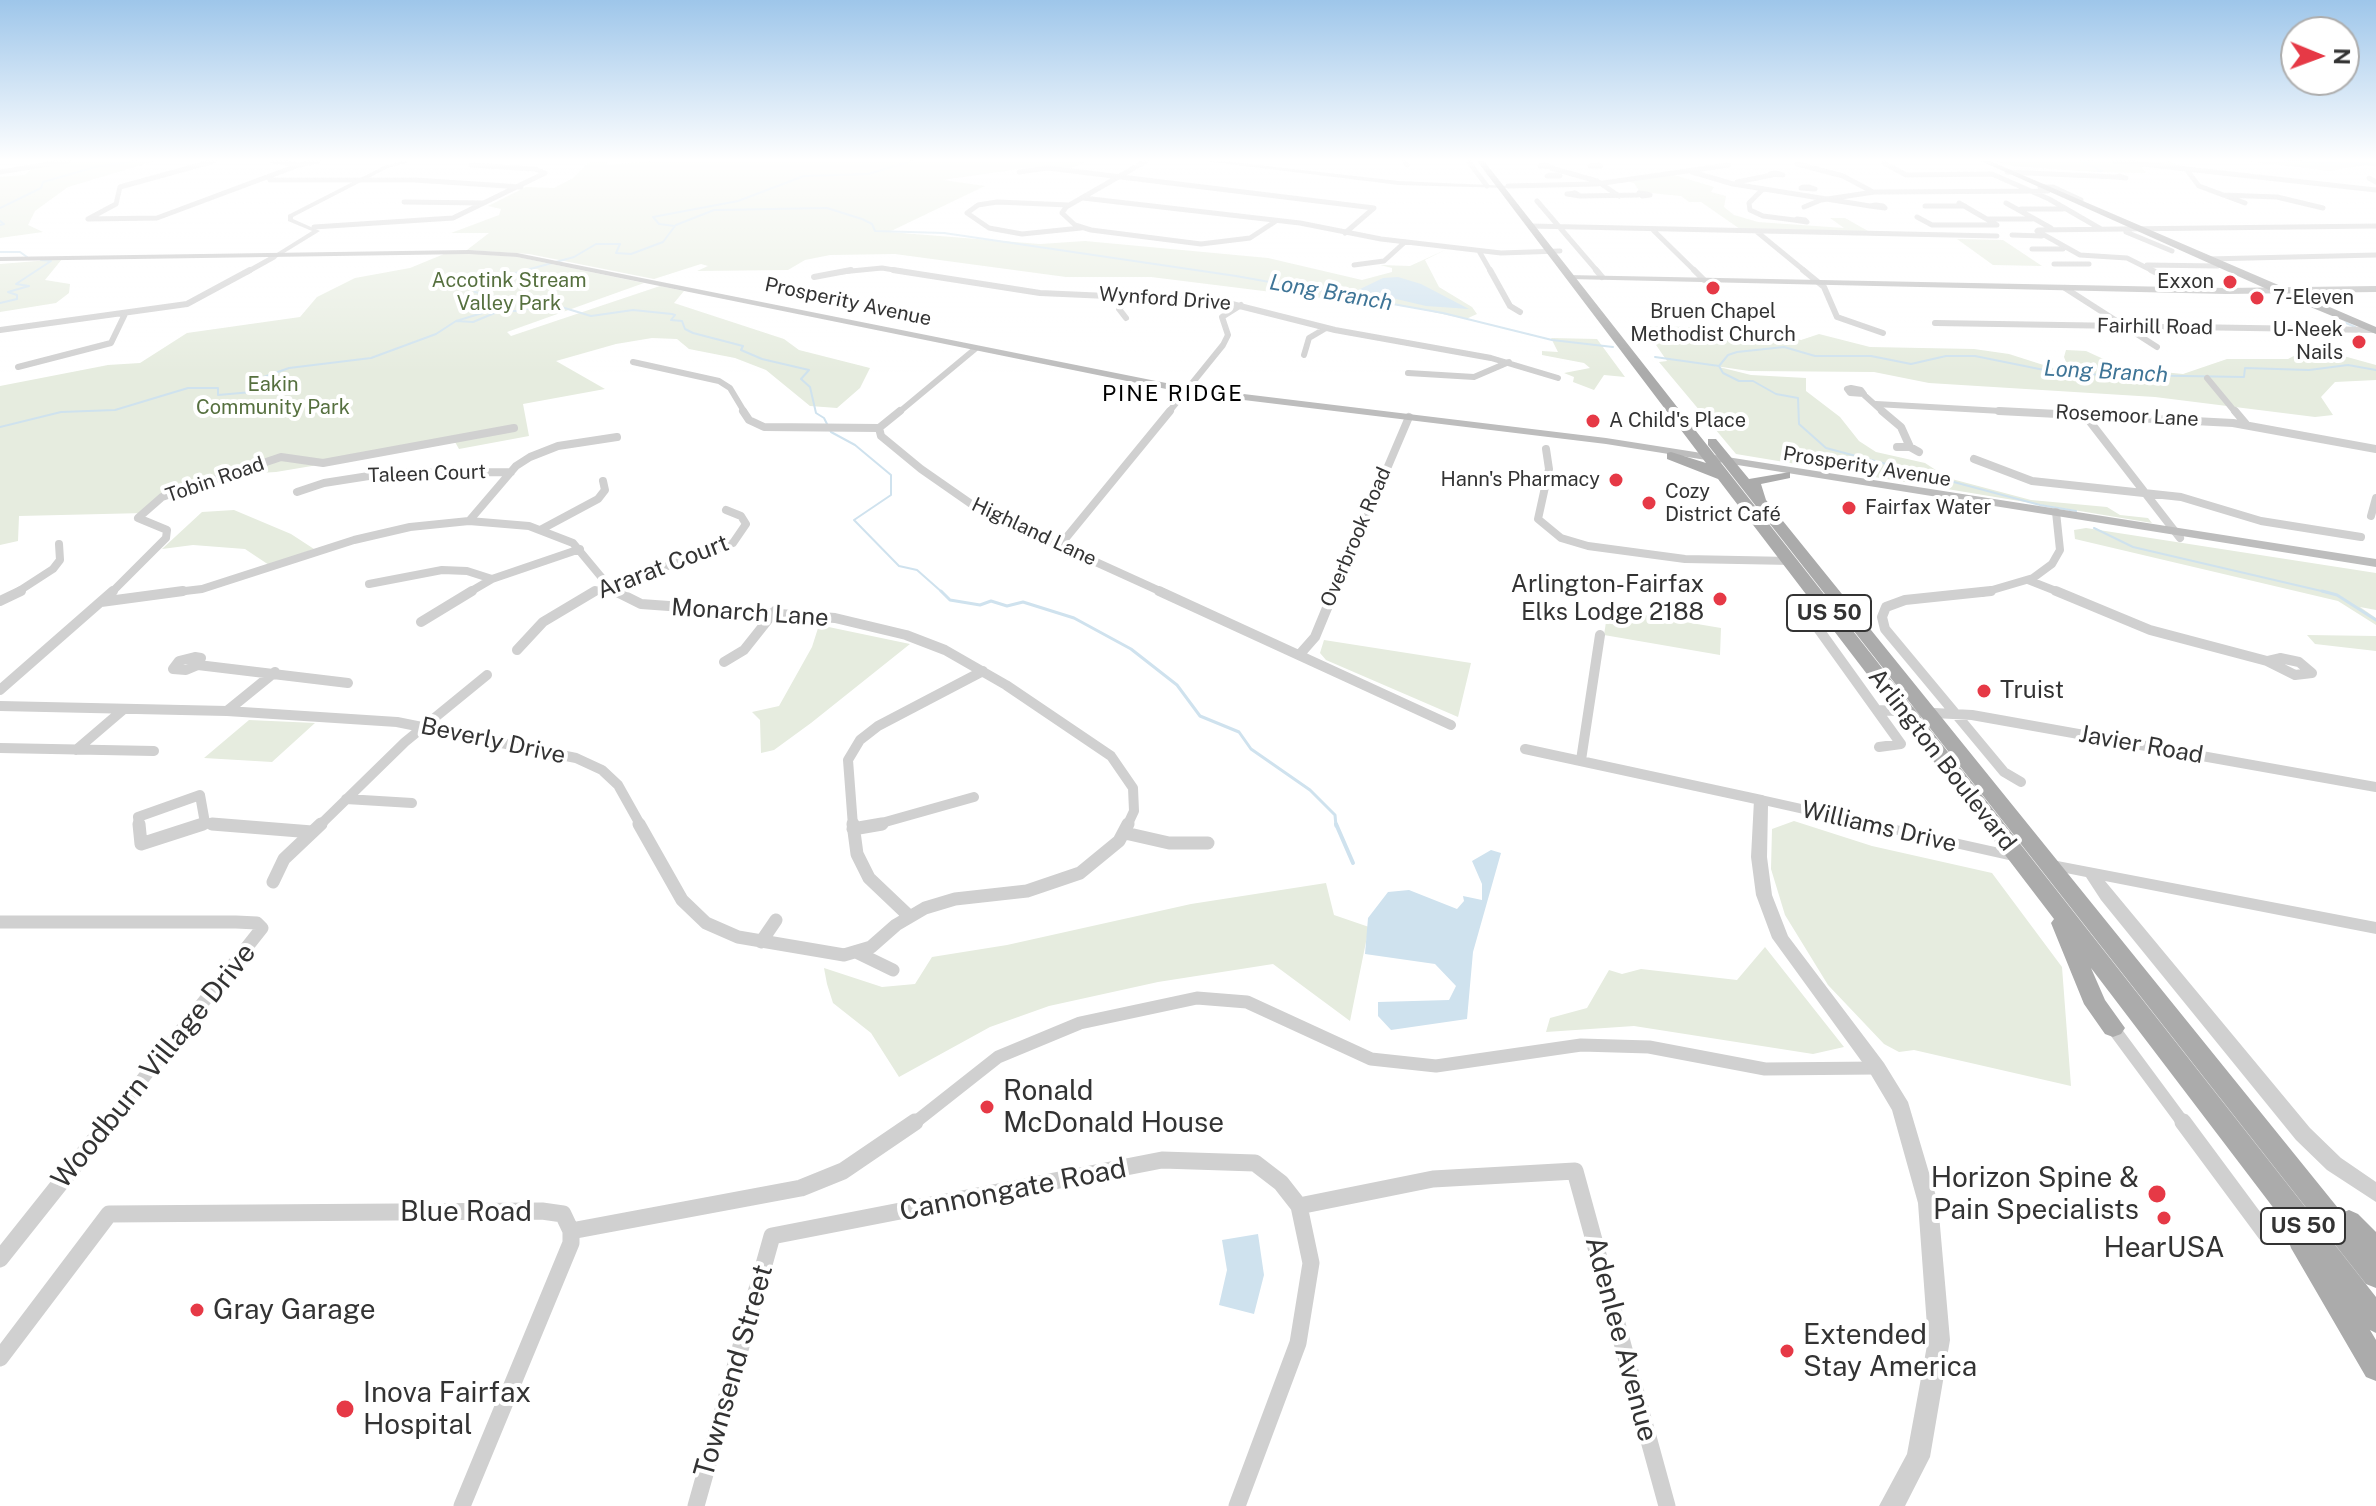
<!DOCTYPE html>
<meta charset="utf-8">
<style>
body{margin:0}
#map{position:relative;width:2376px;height:1506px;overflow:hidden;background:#fff;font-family:"Public Sans",sans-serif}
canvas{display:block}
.north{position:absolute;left:2280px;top:16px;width:80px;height:80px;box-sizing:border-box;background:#fff;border:2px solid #adadad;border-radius:50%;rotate:91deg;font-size:22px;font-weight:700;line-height:32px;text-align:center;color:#333}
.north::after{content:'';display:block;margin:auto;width:28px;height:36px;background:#e63946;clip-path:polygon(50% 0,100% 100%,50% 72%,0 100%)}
</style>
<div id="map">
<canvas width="2376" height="1506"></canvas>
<div class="north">N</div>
</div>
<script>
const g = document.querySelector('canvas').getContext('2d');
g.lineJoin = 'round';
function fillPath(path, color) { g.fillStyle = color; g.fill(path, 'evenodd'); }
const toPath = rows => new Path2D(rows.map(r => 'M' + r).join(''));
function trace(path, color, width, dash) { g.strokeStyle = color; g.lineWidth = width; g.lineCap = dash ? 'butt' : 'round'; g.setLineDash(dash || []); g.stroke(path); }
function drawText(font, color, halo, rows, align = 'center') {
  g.font = font + ' "Public Sans",sans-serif'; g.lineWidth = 8; g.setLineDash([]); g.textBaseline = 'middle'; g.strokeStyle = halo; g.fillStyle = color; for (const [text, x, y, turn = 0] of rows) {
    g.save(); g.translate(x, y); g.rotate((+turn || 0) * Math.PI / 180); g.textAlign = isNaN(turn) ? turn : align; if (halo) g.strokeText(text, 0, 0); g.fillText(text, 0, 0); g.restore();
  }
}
fillPath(toPath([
 [71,161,155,161,68,187,35,211,28,225,43,232,0,238,0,177,24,175,32,169],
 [590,161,609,161,606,165,652,161,1087,161,1069,169,1026,168,943,180,985,186,889,232,1040,244,1085,241,1268,258,1362,280,1392,272,1392,268,1380,265,1410,266,1447,249,1425,260,1439,287,1472,307,1477,314,1466,319,1376,300,1336,300,1151,277,1066,277,895,254,830,255,805,260,788,270,697,271,708,266,701,264,654,279,529,254,467,250,489,233,451,233,499,215,501,209,488,206,526,187,554,188,573,178],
 [1995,161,2168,161,2182,167,2140,165,2146,173,2095,172,2012,166],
 [2245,161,2376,161,2376,167,2366,165,2329,171],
 [1667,173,1714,187,1711,192,1726,196,1724,207,1734,215,1758,222,1844,228,1830,218,1845,218,1868,231,1740,229,1701,202,1689,202,1681,196,1640,192,1634,183,1626,181],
 [1957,239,2003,240,2042,266,1993,265],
 [464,253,518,257,644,283,507,332,511,336,660,286,684,291,674,303,784,339,799,350,870,368,860,388,837,408,810,406,766,370,735,358,689,349,677,339,652,338,616,344,556,361,605,389,523,404,529,436,459,449,455,442,276,472,242,474,189,494,166,498,145,513,19,516,18,541,0,545,0,386,108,365,140,363,187,333,300,317,317,297,355,278,410,268,444,254],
 [62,259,45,280,70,284,69,293,56,303,0,312,0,264],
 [1643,326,1689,327,1707,341,1733,340,1742,331,1765,332,1801,340,1819,334,1870,347,1974,349,2009,354,2056,369,2068,367,2064,357,2066,350,2086,351,2123,368,2183,374,2227,359,2288,359,2311,347,2376,365,2376,380,2335,382,2321,397,2333,415,2315,417,2155,397,1929,383,1874,372,1749,371,1715,366,1751,375,1806,378,1806,391,1840,417,1859,441,1876,452,1925,463,1948,478,2031,500,2107,507,2120,515,2148,518,2152,523,1736,454,1659,362,1667,361],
 [1551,338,1597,339,1625,377,1604,375,1594,390,1573,382,1574,377,1564,373,1590,368,1584,363,1542,355,1542,351,1558,352],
 [234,510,291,534,314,549,269,565,245,549,193,545,162,549,202,512],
 [2086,528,2376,573,2376,610,2360,607,2376,618,2376,625,2338,601,2075,539,2074,530],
 [1608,609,1721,628,1720,655,1604,635],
 [819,625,910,644,811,723,774,750,761,753,760,720,752,712,779,706,812,647],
 [2307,635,2376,636,2376,651,2315,644],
 [1324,640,1471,663,1458,717,1326,660,1320,653],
 [249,720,315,723,272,762,204,758],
 [1794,821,1872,846,1992,873,2062,967,2071,1086,1914,1050,1899,1052,1884,1044,1828,985,1785,915,1771,869,1772,829],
 [1326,883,1334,915,1369,927,1350,1021,1273,964,1158,982,1049,1006,990,1027,899,1077,871,1033,833,1003,827,984,824,968,882,987,915,984,932,957,1007,945,1191,904],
 [1765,947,1844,1047,1813,1054,1634,1026,1546,1032,1550,1018,1587,1008,1609,970,1622,974,1641,969,1737,980]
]), '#e6ecdf');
fillPath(toPath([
 [1398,277,1421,284,1469,309,1426,306,1358,290,1383,278],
 [1491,850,1501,853,1473,952,1467,1019,1391,1030,1378,1016,1378,1002,1449,1000,1456,986,1435,964,1365,954,1368,918,1388,892,1409,890,1457,909,1464,901,1463,896,1482,900,1482,884,1472,861],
 [1258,1234,1264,1275,1254,1314,1219,1305,1227,1270,1222,1240]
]), '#cfe2ee');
trace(toPath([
 [2081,161,2102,171,2098,171],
 [2082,161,2092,161],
 [2284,161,2376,165],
 [0,208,41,188,43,182,95,167,136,161],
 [0,221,4,224,0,225],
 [676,225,714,210,827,208,862,219,872,224,875,231,944,233,1236,276,1443,313,1552,340,1613,347],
 [0,252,20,252,27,257],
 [0,303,17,299,17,295,8,292,29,286,16,284,51,261,41,260],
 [456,321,473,322,509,307,513,307,510,311,519,311,548,303,591,316,633,310,672,314,675,315,671,320,682,321,685,329,693,333,743,346,741,350,762,359,809,370,801,379,810,387,816,413,824,418,831,432,855,445,891,475,891,495,854,520,899,566,917,570,943,593],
 [2344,322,2355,327],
 [1655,357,1719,366],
 [1719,366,1728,355,1737,352,1784,347,1815,356,1871,356,1911,364,1946,356,1975,356,2064,374,2244,377,2245,368,2309,370,2348,365,2376,370],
 [1719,366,1723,373,1739,381,1753,381,1776,394,1798,398,1799,424,1826,448,2040,505,2076,511],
 [0,427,61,412,115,410,188,388,218,388,218,395,263,391,278,386,261,378,289,368,371,358,436,334,456,321,499,308,504,299,475,292,473,288,479,283,574,257,596,244,620,244,616,253,631,254,663,242,675,226,659,224,653,217,738,201,804,176,868,174,912,161],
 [2094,528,2133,547,2330,593]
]), '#cfe2ee', 2);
trace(toPath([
 [941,591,950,600,980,605,991,601,1007,606,1023,602,1074,618,1131,649,1177,685,1200,716,1239,732,1251,749,1310,790,1335,815,1336,826],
 [2322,591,2337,595,2376,620]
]), '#cfe2ee', 3);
trace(toPath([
 [1336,824,1353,863]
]), '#cfe2ee', 4);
trace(toPath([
 [214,161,120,187,116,204,88,219,157,218,299,165,272,161],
 [1146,161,1066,207,1062,213,1075,225,1091,230,1201,244,1250,238,1276,221],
 [1405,161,1407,165],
 [1468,161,1487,186],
 [2114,161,2376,190],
 [1884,163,1906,175,1992,174,2049,199,2101,229],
 [1797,164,1843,176,1873,192],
 [299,165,318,161],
 [1546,165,1552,167,1540,166,1546,165],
 [1593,165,1598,165,1601,166,1590,166,1593,165],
 [1551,168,1597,181,1619,196],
 [2186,169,2199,186,2245,203],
 [0,172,68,161],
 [1019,172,1048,168,1374,208,1345,233],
 [1692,172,1733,184,1870,206],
 [2007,172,2116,177],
 [1775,173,1780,174,1783,175,1770,174,1775,173],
 [1550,175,1557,175,1560,176,1547,176,1550,175],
 [2120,176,2126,178,2115,177,2120,176],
 [2369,178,2376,182],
 [270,180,415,180,521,187],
 [1737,182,1772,175],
 [1508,186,1596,184,1729,165],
 [1803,187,1809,187,1815,189,1801,188,1803,187],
 [2040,187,2053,187,2081,200],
 [1763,189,1749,203,1750,210,1763,216,1794,220],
 [1575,193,1580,196,1567,194,1569,194,1575,193],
 [1639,193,1647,194,1650,195,1642,196,1639,193],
 [2223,195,2277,197,2323,208],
 [1580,196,1638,195],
 [1083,198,1300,223,1381,239,1501,253,1560,251],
 [1537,201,1598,272],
 [404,202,484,203],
 [2006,203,2051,228],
 [1069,205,997,202,978,205,967,213,989,228,1022,234,1081,228],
 [1876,205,1883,206,1885,208,1870,206,1876,205],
 [1925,206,1965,206],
 [1804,207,1821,200,1874,192,2048,191],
 [2021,209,2063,209],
 [1917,217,1932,225,1997,225,1959,203],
 [1797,219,1805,220,1807,222,1794,220,1797,219],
 [1989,219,2032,219],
 [1531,226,1997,236],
 [314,227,453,218,545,173,535,169,471,165],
 [1652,229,1696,272],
 [2038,230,2376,226],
 [1756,231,1806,272],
 [2037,231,2080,255,2127,258,2155,272],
 [2126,232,2172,251],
 [2012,235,2042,236],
 [2032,249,2063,249],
 [1479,251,1491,272],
 [2208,259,2376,255],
 [2054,264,2089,264],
 [1354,265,1384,261,1405,242],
 [2147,265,2218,266],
 [247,272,274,257],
 [841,272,882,268,906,272]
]), '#d0d0d0', 5);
trace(toPath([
 [893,270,1040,293,1220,301,1335,330,1491,358,1558,378],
 [1490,270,1510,306,1520,312],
 [1596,270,1602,277],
 [1694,270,1704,280],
 [1803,270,1824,287,1837,317,1883,333],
 [2151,270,2155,272],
 [814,277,851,270],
 [2065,288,2157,347],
 [1126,318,1119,309,1129,297],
 [1935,323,2375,330],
 [0,330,187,304,250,270],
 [1304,355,1309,338,1326,328],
 [633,362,719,381,730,388,745,413],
 [18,367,111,343,125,314],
 [1408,373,1474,377,1509,362],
 [2207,378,2236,413],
 [1851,388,1861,390,1864,394,1850,393,1847,389,1851,388],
 [1863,394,1884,413],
 [1876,404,2037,413],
 [898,413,975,349],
 [1168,413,1223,345,1228,335,1222,317,1241,305]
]), '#d0d0d0', 6);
trace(toPath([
 [743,411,749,420,764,427,879,428],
 [1882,411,1901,427,1910,447,1919,452],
 [1999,411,2233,423,2376,449],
 [2235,411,2246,424],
 [2084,414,2180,538],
 [879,428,881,436,921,469,977,508,1164,593],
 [879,428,900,411],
 [1897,447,1910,447],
 [1546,449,1549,469,1538,519,1561,538,1588,546,1685,559,1792,561],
 [1974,459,2032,481,2181,497,2261,521,2361,537],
 [297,492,324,483,388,473,511,472],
 [2371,516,2376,498],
 [469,521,516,466,530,457,558,446,617,437],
 [542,529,598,499,605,490,603,481],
 [1061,544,1170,411],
 [2028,580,2061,593],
 [369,584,442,570,467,571,492,579],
 [16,593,53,569,60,560,59,544],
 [111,593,166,538,167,530,138,518,162,497,281,457,323,463,514,428],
 [168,593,202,589,354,540,410,527,469,521,529,526,573,543,612,590,619,593],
 [468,593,492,579,580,549],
 [591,593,733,543,746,524,741,516,726,510],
 [1334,593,1409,417],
 [1982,593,2033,578,2052,564,2060,550,2056,512]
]), '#d0d0d0', 8);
trace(toPath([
 [615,591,641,604,835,618,906,635,945,650,1006,685,1111,756,1133,788,1134,811,1127,826],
 [1159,591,1451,725],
 [1991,591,1905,600,1886,607,1882,617,1885,629,2004,772,2021,782],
 [2056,591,2150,630,2267,661],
 [0,601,21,591],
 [101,602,183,591],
 [1832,616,1812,620,1901,744,1879,747],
 [421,622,472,591],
 [517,650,543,622,595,591],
 [1300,654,1315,637,1334,591],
 [195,657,201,658,198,665,186,670,173,669,179,661,195,657],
 [2280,658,2299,662,2312,673,2295,675,2267,661,2280,658],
 [724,662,744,650,775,611],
 [198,665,348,683],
 [0,690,113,591],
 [0,706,227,711,397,722,576,758,602,770,618,785,641,826],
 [1877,710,1972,715,2376,787],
 [227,711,275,672],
 [0,748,154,751],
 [1525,749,1761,800],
 [76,750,124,709],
 [1581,760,1600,635],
 [346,799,412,803],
 [205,823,236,826],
 [139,826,138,817,200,795,205,823],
 [197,826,205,823],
 [319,826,405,742,487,675],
 [853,826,848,760,860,740,878,726,983,671],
 [871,826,974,797]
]), '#d0d0d0', 10);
trace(toPath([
 [139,824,141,844,203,824],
 [212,824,312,832],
 [639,824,682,900,706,923,738,937,844,955,871,947,896,925,925,908,955,899,1027,891,1080,873,1119,841,1128,824],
 [853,824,857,854,869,878,909,916],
 [853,829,882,824],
 [1125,833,1169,843,1208,843],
 [273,882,284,859,321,824],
 [0,922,236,922,257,923,262,928,107,1124],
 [761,942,776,920],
 [858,953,893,970],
 [2113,1028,2184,1124],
 [913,1124,998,1057,1080,1023,1197,998,1247,1002,1371,1059,1436,1066,1581,1045,1649,1047,1765,1069,1877,1068]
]), '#d0d0d0', 13);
trace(toPath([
 [2183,1122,2266,1234],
 [1299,1206,1433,1179,1575,1171,1667,1506],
 [571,1231,801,1188,843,1171,915,1122],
 [0,1259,109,1122],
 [0,1358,109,1214,542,1211,563,1214,571,1231,571,1243,462,1506],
 [696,1506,772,1236,1162,1160,1255,1163,1281,1183,1299,1206,1311,1263,1298,1343,1237,1506]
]), '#d0d0d0', 17);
fillPath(toPath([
 [402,161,412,161,388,168,293,217,293,219,320,231,276,258,272,258,272,256,312,231,288,221,288,215,384,166,402,161],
 [1204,161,1223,161,1399,181,1511,186,1508,188,1399,185,1204,161],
 [1761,795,2022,853,2027,854,2030,858,2027,862,2022,863,1768,806,1767,857,1772,895,1788,936,1884,1063,1908,1102,1938,1203,1950,1340,1930,1457,1905,1506,1879,1506,1907,1454,1928,1340,1918,1203,1892,1110,1870,1073,1772,938,1756,895,1751,857,1754,800,1761,795],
 [2047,859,2376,922,2376,934,2105,881,2310,1128,2341,1158,2376,1182,2376,1202,2327,1170,2296,1140,2101,900,2086,877,2041,868,2039,864,2041,860,2047,859]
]), '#d0d0d0');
fillPath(toPath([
 [469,250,517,253,1186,387,1606,438,2376,559,2376,567,1606,444,1186,393,517,257,469,254,0,261,0,257,469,250],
 [1567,275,2226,288,2376,286,2376,292,2226,294,1570,279,1567,275]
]), '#bdbdbd');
fillPath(toPath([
 [1477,161,1484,161,2376,1297,2376,1333,2370,1330,2376,1340,2376,1381,2366,1377,2291,1248,2288,1239,2291,1231,2091,968,2105,1000,2125,1028,2121,1034,2113,1037,2105,1034,2084,1004,2051,923,2054,919,1718,479,1667,459,1667,453,1671,452,1706,463,1477,161],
 [1981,161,1990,161,2376,327,2376,334,2269,290,1981,161],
 [1708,439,1716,439,1749,479,1790,472,1790,478,1761,484,1766,500,2342,1213,2349,1210,2358,1214,2376,1232,2376,1288,2366,1284,1708,445,1708,439]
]), '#ababab');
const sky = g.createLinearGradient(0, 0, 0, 372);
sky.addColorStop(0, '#9ec6ea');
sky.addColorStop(0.43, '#fff');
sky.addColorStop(1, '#ffffff00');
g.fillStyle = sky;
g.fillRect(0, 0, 2376, 372);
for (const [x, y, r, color] of [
 [2230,282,8,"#e63946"],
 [1713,288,8,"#e63946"],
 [2257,298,8,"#e63946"],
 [2359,342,8,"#e63946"],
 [1593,421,8,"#e63946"],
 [1616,480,8,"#e63946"],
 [1649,503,8,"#e63946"],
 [1849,508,8,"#e63946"],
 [1720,599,8,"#e63946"],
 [1984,691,8,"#e63946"],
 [987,1107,8,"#e63946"],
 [2157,1194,10,"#e63946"],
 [2164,1218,8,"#e63946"],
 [197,1310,8,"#e63946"],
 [1787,1351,8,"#e63946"],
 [345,1409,10,"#e63946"]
]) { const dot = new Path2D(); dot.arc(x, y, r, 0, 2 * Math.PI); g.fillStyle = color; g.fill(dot); trace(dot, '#fff', 3); }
drawText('20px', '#56703f', '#fff', [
 ["Accotink Stream",509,281],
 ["Valley Park",509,304],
 ["Eakin",273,385],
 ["Community Park",273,408]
]);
drawText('20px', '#333', '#fff', [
 ["Exxon",2214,282,"right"],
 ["7-Eleven",2273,298],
 ["Bruen Chapel",1713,312,"center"],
 ["Methodist Church",1713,335,"center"],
 ["U-Neek",2343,330,"right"],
 ["Nails",2343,353,"right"],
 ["A Child's Place",1609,421],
 ["Hann's Pharmacy",1600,480,"right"],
 ["Cozy",1665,492],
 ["District Café",1665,515],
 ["Fairfax Water",1865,508]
], 'left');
drawText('20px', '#333', '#fff', [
 ["Wynford Drive",1165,299,4],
 ["Prosperity Avenue",848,302,12],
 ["Fairhill Road",2155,327,1],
 ["Rosemoor Lane",2127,416,3],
 ["Prosperity Avenue",1867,467,9],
 ["Taleen Court",427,474,-2],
 ["Tobin Road",215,480,-19],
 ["Highland Lane",1034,532,25],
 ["Overbrook Road",1356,537,-67]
]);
drawText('italic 22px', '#3f7597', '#fff', [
 ["Long Branch",1331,293,10],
 ["Long Branch",2106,372,3]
]);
g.letterSpacing = '2px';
drawText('22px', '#000', '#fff', [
 ["PINE RIDGE",1173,394]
]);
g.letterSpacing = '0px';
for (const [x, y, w] of [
 [1829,613,84],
 [2303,1226,84]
]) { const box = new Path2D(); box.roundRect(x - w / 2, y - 18, w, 36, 6); g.fillStyle = '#fff'; g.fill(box); trace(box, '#333', 2); }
drawText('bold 22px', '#333', null, [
 ["US 50",1829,613],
 ["US 50",2303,1226]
]);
drawText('24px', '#333', '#fff', [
 ["Ararat Court",663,567,-21],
 ["Monarch Lane",750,613,4],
 ["Beverly Drive",493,741,12],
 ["Javier Road",2141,745,10],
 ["Arlington Boulevard",1942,760,52],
 ["Williams Drive",1879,827,13]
]);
drawText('24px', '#333', '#fff', [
 ["Arlington-Fairfax",1704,585],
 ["Elks Lodge 2188",1704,613],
 ["Truist",2000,691,"left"]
], 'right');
drawText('28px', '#333', '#fff', [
 ["Woodburn Village Drive",154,1066,-51],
 ["Cannongate Road",1013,1190,-11],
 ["Blue Road",466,1212],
 ["Adenlee Avenue",1621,1339,75],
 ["Townsend Street",734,1371,-74]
]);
drawText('28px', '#333', '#fff', [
 ["Ronald",1003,1091],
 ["McDonald House",1003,1123],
 ["Horizon Spine &",2139,1178,"right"],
 ["Pain Specialists",2139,1210,"right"],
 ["HearUSA",2164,1248,"center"],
 ["Gray Garage",213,1310],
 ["Extended",1803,1335],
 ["Stay America",1803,1367],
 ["Inova Fairfax",363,1393],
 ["Hospital",363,1425]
], 'left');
</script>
